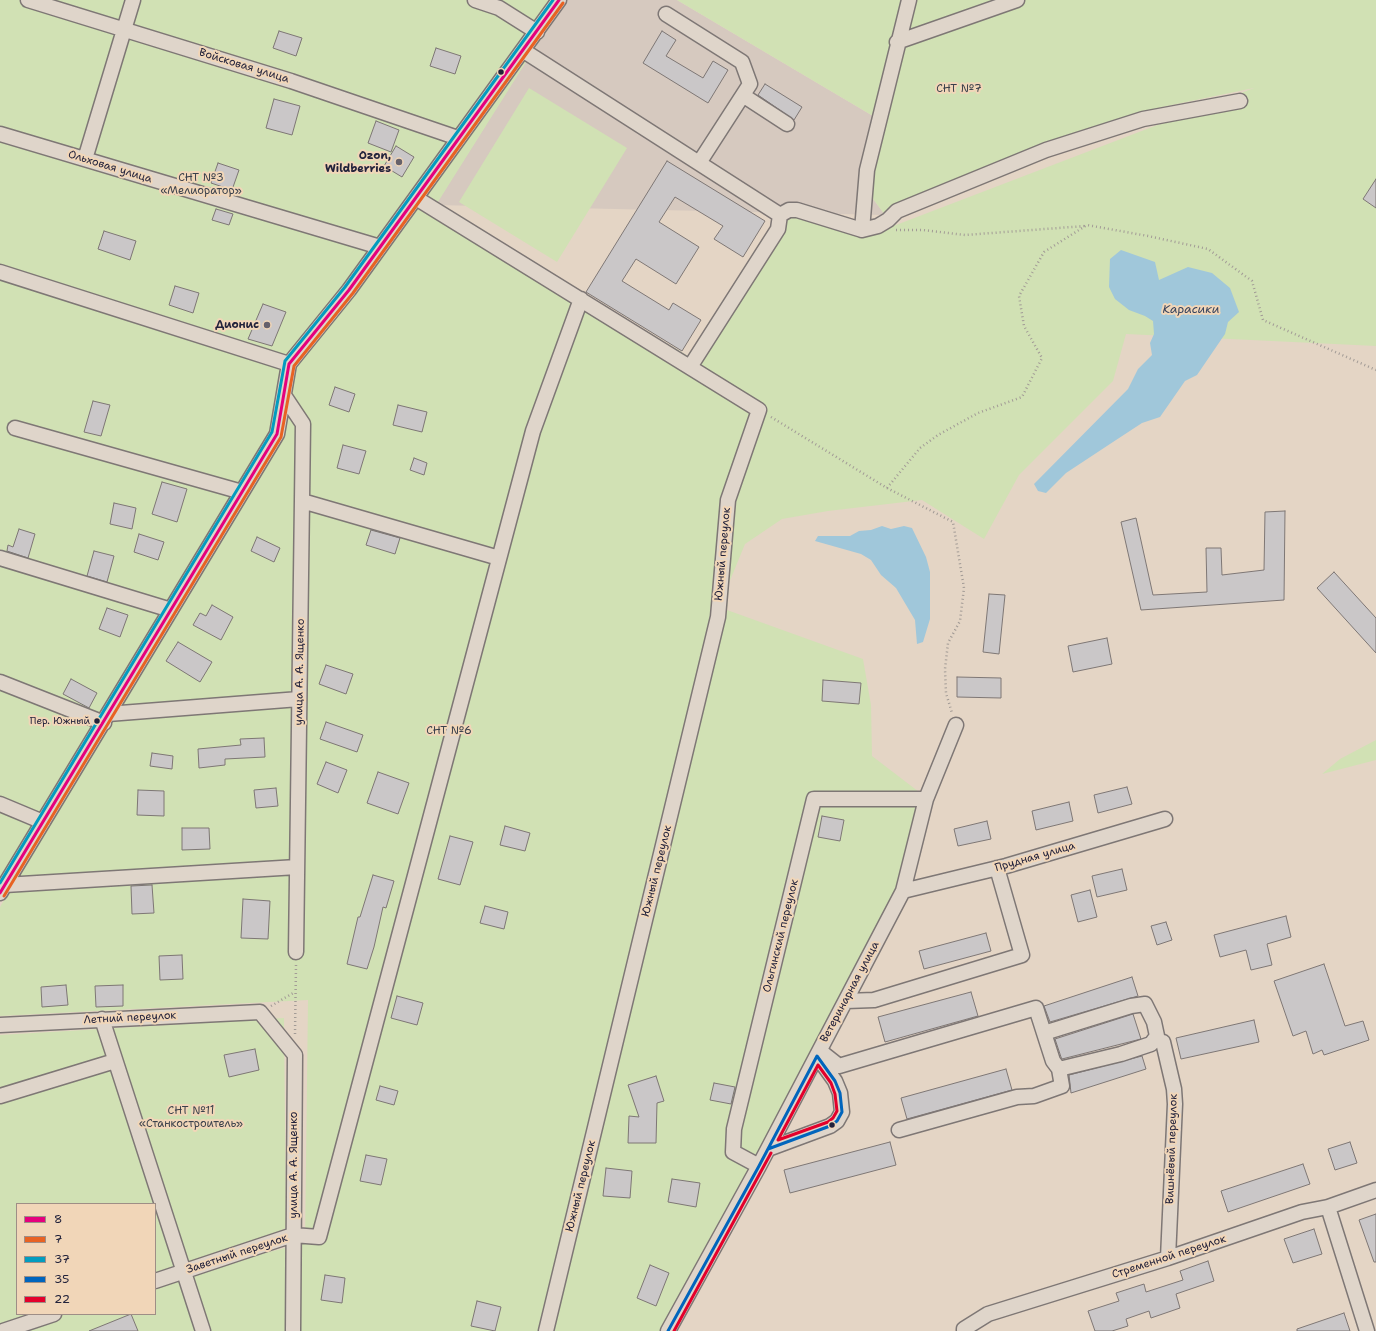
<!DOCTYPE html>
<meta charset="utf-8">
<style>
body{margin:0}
#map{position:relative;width:1376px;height:1331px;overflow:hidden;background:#e4d5c5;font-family:"Shantell Sans",sans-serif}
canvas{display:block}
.legend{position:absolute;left:16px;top:1203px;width:140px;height:112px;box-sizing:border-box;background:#f1d6b8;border:1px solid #9e8e86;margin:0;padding:5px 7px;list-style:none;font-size:12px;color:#22223b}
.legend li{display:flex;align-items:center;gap:8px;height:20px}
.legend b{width:20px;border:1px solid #9e8e86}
</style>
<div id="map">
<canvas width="1376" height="1331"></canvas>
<ul class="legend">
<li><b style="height:5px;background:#e5007d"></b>8</li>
<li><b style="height:5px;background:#e86223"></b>7</li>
<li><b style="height:5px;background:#039cbf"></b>37</li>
<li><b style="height:5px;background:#0065bd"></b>35</li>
<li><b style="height:5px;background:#e4002b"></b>22</li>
</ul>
</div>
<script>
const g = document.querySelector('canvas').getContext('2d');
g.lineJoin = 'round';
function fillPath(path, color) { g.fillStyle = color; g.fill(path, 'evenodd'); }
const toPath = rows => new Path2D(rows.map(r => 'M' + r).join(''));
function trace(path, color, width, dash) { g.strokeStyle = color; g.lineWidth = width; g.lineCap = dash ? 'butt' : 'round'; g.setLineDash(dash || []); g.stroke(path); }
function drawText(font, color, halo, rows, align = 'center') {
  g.font = font + ' "Shantell Sans",sans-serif'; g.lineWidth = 4; g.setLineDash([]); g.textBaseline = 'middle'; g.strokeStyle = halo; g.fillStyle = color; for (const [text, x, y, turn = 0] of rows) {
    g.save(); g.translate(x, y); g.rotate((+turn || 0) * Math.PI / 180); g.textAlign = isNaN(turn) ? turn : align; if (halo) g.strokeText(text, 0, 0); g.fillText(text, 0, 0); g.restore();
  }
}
fillPath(toPath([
 [565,0,677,0,873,116,865,188,885,215,435,205]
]), '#d6c9bf');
fillPath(toPath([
 [0,0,565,0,436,205,698,362,780,215,896,225,1254,88,1162,107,885,215,865,188,873,116,677,0,1376,0,1376,346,1126,334,1113,381,1019,475,984,539,922,500,828,511,782,519,745,544,729,583,727,610,863,659,871,705,872,756,923,795,906,894,666,1331,0,1331,0,1035,284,1018,286,1228,193,1271,305,1243,308,1000,0,1016,0,907,259,456,0,884],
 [17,1204,155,1204,155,1314,17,1314],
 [529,88,627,148,557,262,459,202],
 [1376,740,1376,760,1322,774,1340,759]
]), '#d1e1b4');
fillPath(toPath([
 [1121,250,1155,262,1159,280,1188,267,1212,273,1230,288,1239,312,1228,322,1225,334,1197,375,1185,381,1160,417,1142,423,1113,442,1066,473,1046,493,1038,491,1034,484,1128,389,1138,369,1152,355,1150,343,1154,334,1153,321,1145,316,1129,310,1115,299,1109,287,1110,259],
 [882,526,891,529,904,526,912,528,926,557,930,572,930,619,923,642,917,644,915,620,896,588,881,575,871,560,861,554,815,541,818,536,850,536,859,531,871,530]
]), '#a0c7da');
const building = toPath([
 [279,31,302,38,296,56,273,48,279,31],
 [662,31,676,40,666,56,703,78,713,61,728,70,708,103,643,63,662,31],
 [436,48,461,56,455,74,430,66,436,48],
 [765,84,802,107,794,120,758,95,765,84],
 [274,99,300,106,292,135,266,128,274,99],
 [376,121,399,130,391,152,368,143,376,121],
 [396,146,414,157,402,177,384,166,396,146],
 [667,161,765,221,743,257,714,239,723,226,675,197,659,222,699,247,676,284,636,259,622,281,669,310,673,303,701,320,682,351,586,292,667,161],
 [218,163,239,170,232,190,211,183,218,163],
 [1376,179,1376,208,1363,199,1376,179],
 [216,209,233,214,229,225,212,220,216,209],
 [104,231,136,241,130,260,98,249,104,231],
 [175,286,199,293,193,313,169,305,175,286],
 [263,304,286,312,272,346,248,339,263,304],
 [335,387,355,394,349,412,329,405,335,387],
 [93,401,110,405,101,436,84,432,93,401],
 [398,405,427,412,422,432,393,425,398,405],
 [343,445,366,451,359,474,337,468,343,445],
 [414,458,427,463,424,475,410,470,414,458],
 [162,482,187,489,177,522,152,514,162,482],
 [114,503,136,508,132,529,110,524,114,503],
 [1285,511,1284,600,1141,610,1121,522,1136,518,1153,595,1207,592,1206,548,1221,548,1222,575,1264,570,1265,512,1285,511],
 [19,529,35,534,28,558,7,551,8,545,13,547,19,529],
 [371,530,400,538,395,554,366,545,371,530],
 [139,534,164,542,158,560,134,552,139,534],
 [257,537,280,548,274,562,251,551,257,537],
 [94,551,114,556,107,582,87,576,94,551],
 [1334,572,1376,618,1376,653,1317,588,1334,572],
 [989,594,1005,595,999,654,983,652,989,594],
 [212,605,233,617,221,640,193,625,200,613,206,616,212,605],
 [107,608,128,615,120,637,99,629,107,608],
 [1107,638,1112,664,1073,672,1068,646,1107,638],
 [178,642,212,662,200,682,166,661,178,642],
 [326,665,353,674,346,694,319,684,326,665],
 [957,677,1001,678,1001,698,957,697,957,677],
 [71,679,97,693,89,708,63,694,71,679],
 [823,680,861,683,859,704,822,701,823,680],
 [326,722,363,735,357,752,320,739,326,722],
 [264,738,265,757,225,759,225,765,199,768,198,749,241,745,240,739,264,738],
 [152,753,173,756,172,769,150,766,152,753],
 [326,762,347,770,338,793,317,784,326,762],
 [378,772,409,783,398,814,367,803,378,772],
 [1127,787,1132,804,1098,813,1094,795,1127,787],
 [276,788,278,806,256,808,254,790,276,788],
 [138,790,164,791,164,816,137,815,138,790],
 [1069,802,1073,821,1036,830,1032,811,1069,802],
 [822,816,844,820,840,841,818,837,822,816],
 [987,821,991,839,958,846,954,829,987,821],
 [505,826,530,833,525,851,500,845,505,826],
 [182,828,209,828,210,849,182,850,182,828],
 [450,836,473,842,460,885,438,879,450,836],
 [1122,869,1127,890,1097,897,1092,876,1122,869],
 [373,875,394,881,386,908,383,907,374,947,367,969,347,964,358,917,360,917,373,875],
 [152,885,154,913,132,914,131,886,152,885],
 [1090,890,1097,917,1078,922,1071,895,1090,890],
 [243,899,270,901,268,939,241,938,243,899],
 [485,906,508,912,504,929,480,923,485,906],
 [1286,916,1291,937,1267,944,1272,965,1251,970,1246,950,1220,957,1214,935,1286,916],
 [1166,922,1172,940,1157,945,1151,926,1166,922],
 [986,933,991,951,924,969,919,951,986,933],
 [182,955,183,979,160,980,159,956,182,955],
 [1324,964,1345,1026,1363,1021,1369,1040,1324,1055,1322,1050,1313,1054,1306,1031,1293,1036,1274,981,1324,964],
 [1132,977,1138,996,1050,1022,1044,1006,1132,977],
 [66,985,68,1005,42,1007,41,987,66,985],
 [123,985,123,1006,96,1007,95,986,123,985],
 [971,992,978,1016,885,1042,878,1017,971,992],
 [397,996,423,1003,417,1025,391,1018,397,996],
 [1133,1014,1141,1039,1062,1059,1061,1057,1055,1039,1133,1014],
 [1254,1020,1259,1042,1181,1059,1176,1038,1254,1020],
 [255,1049,259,1070,229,1077,224,1055,255,1049],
 [1142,1056,1146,1069,1071,1093,1069,1075,1142,1056],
 [1006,1069,1012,1090,907,1119,901,1098,1006,1069],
 [656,1076,664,1101,657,1103,656,1143,628,1143,629,1116,639,1117,628,1085,656,1076],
 [714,1083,735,1087,731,1104,710,1100,714,1083],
 [380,1086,398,1091,394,1105,376,1100,380,1086],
 [890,1142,896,1165,790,1193,784,1170,890,1142],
 [1350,1142,1357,1163,1335,1170,1328,1149,1350,1142],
 [366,1155,387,1159,381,1185,360,1181,366,1155],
 [1303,1164,1310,1184,1228,1212,1221,1191,1303,1164],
 [606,1168,632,1171,630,1198,603,1196,606,1168],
 [672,1179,700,1183,696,1207,668,1202,672,1179],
 [1376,1214,1376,1262,1374,1262,1359,1220,1376,1214],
 [1314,1229,1322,1254,1293,1263,1284,1239,1314,1229],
 [1208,1261,1214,1281,1176,1294,1180,1308,1151,1318,1149,1311,1126,1319,1128,1326,1112,1331,1095,1331,1088,1311,1119,1301,1116,1293,1144,1284,1146,1292,1183,1280,1180,1271,1208,1261],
 [650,1265,669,1273,656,1306,637,1298,650,1265],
 [325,1275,345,1278,342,1303,321,1300,325,1275],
 [477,1301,501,1307,495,1331,471,1326,477,1301],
 [1344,1313,1350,1331,1297,1331,1297,1329,1344,1313],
 [131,1314,138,1331,89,1331,131,1314]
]);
fillPath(building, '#cac7c8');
trace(building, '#7e7775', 1);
const minor = toPath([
 [28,0,291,81,458,138],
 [475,0,499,8,537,32],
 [666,14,742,62,750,84,699,163],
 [897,42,1017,0],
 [524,51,780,215,778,229,690,367],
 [744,96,787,124],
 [0,134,380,247],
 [85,159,133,0],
 [416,198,759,410,728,500,718,617,546,1331],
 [780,215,789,210,797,210,862,230,878,226,888,220,897,211,1046,150,1143,119,1240,101],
 [862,230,867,170,909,0],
 [0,272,289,364],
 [285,397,303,424,296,952],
 [15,428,242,492],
 [302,501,499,558],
 [0,558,171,610],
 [0,682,104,723],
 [108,714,299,699],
 [0,804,43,822],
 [5,885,297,867],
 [903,891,1006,866,1165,819],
 [0,893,277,434,289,364,349,290,559,0],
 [846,1001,874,1000,1022,955,997,868],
 [102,1019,203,1331],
 [0,1025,260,1012,295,1055,293,1331],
 [1163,1042,1174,1089,1175,1104,1168,1258],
 [820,1051,839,1066,1036,1008,1044,1033,1053,1061,1059,1069,1121,1054,1151,1044,1157,1036,1154,1022,1145,1004,1131,1006,1044,1033],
 [0,1096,115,1061],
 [899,1130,1017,1097,1034,1096,1062,1086,1059,1069],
 [768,1149,830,1126,837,1121,842,1112,840,1093,835,1081,817,1056],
 [759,1166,733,1152,734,1129,814,799,926,799],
 [1328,1207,1367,1331],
 [155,1281,293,1235,319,1237,533,431,581,299],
 [3,1331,54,1314],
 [668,1331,759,1166,903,891,926,799,956,725],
 [964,1331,964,1329,988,1314,1168,1258,1302,1212,1328,1207,1376,1190]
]);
trace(minor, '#7e7775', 17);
trace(toPath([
 [896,230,923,230,965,235,1085,226],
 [771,417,887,488,920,448,938,435,978,413,1022,397,1042,358,1024,326,1019,296,1044,252,1087,225,1148,236,1208,249,1252,281,1263,320,1376,370],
 [887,488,953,522,964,588,960,621,948,643,945,669,946,693,952,713],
 [271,1006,295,992],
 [295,1034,296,965]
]), '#a29b96', 2.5, [1, 3]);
trace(minor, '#dfd5ca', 14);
trace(toPath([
 [0,893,277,434,289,364,349,290,559,0]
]), '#e5007d', 3);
trace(toPath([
 [4,896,281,437,294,366,353,293,563,3]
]), '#e86223', 3);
trace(toPath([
 [0,883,272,432,285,361,345,287,553,0]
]), '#039cbf', 3);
trace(toPath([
 [668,1331,759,1166,817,1056,835,1081,840,1093,842,1112,837,1121,830,1126,768,1149]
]), '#0065bd', 3);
trace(toPath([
 [818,1065,831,1083,835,1094,837,1111,833,1118,828,1122,778,1140,818,1065],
 [674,1331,771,1153]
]), '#e4002b', 3);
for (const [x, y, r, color] of [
 [501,72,3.5,"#22223b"],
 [399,162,4,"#66616b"],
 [267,325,4,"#66616b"],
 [97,721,3.5,"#22223b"],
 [832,1125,3.5,"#22223b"]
]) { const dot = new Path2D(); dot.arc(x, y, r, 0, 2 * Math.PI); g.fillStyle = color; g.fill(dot); trace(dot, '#f1d6b8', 1.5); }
drawText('10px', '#22223b', '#f1d6b8', [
 ["Пер. Южный",90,721]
], 'right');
drawText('11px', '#22223b', '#f1d6b8', [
 ["Войсковая улица",244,66,17],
 ["Ольховая улица",110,167,17],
 ["Южный переулок",723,554,-85],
 ["улица А. А. Ященко",300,672,-89],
 ["Прудная улица",1035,857,-16],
 ["Южный переулок",657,871,-76],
 ["Ольгинский переулок",781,936,-76],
 ["Ветеринарная улица",850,992,-62],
 ["Летний переулок",130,1018,-3],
 ["Вишнёвый переулок",1172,1149,-88],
 ["улица А. А. Ященко",294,1165,-90],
 ["Южный переулок",581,1186,-76],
 ["Заветный переулок",237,1254,-18],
 ["Стременной переулок",1169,1257,-18]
]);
drawText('11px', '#3a404b', '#f1d6b8', [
 ["СНТ №7",959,89],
 ["СНТ №3",201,178],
 ["«Мелиоратор»",201,191],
 ["СНТ №6",449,731],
 ["СНТ №11",191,1111],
 ["«Станкостроитель»",191,1124]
]);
drawText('bold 11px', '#22223b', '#f1d6b8', [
 ["Ozon,",391,156],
 ["Wildberries",391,169],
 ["Дионис",259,325]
], 'right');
drawText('italic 12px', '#35425d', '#f1d6b8', [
 ["Карасики",1191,310]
]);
</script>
